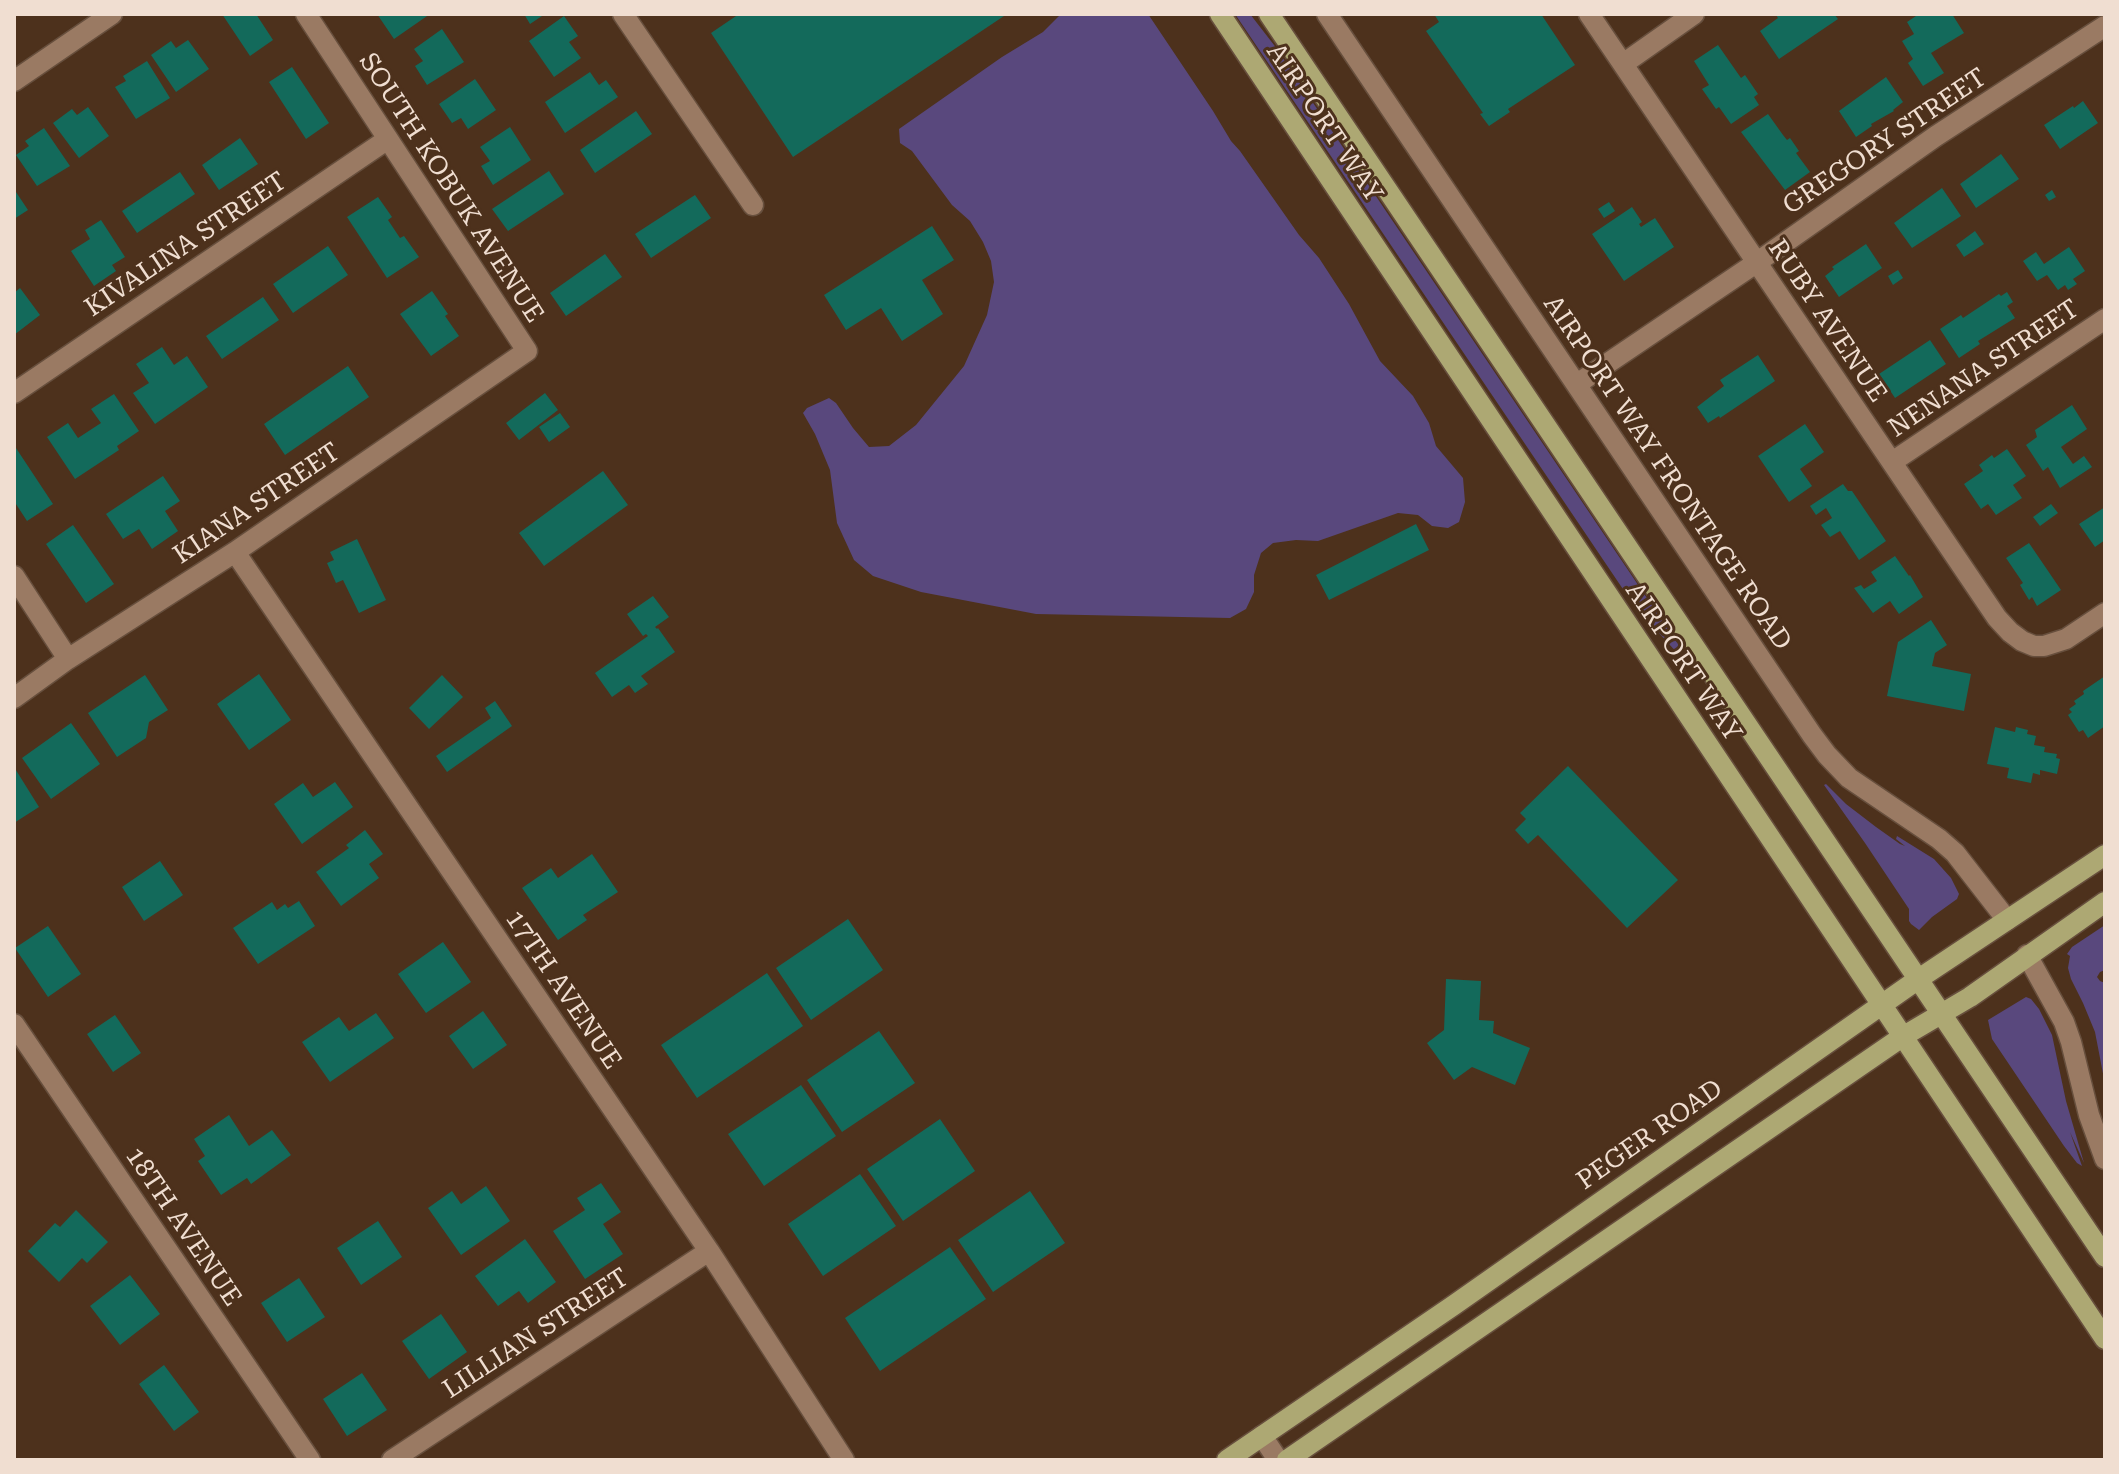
<!DOCTYPE html>
<style>
body{margin:0}
#map{position:relative;width:2119px;height:1474px;overflow:hidden;background:#4d311c;font-family:"Roboto Serif",serif}
canvas{display:block}
.frame{position:absolute;inset:0;border:16px solid #f0ded1;pointer-events:none}
</style>
<div id="map">
<canvas width="2119" height="1474"></canvas>
<div class="frame"></div>
</div>
<script>
const g = document.querySelector('canvas').getContext('2d');
g.lineJoin = 'round';
function fillPath(path, color) { g.fillStyle = color; g.fill(path, 'evenodd'); }
const toPath = rows => new Path2D(rows.map(r => 'M' + r).join(''));
function trace(path, color, width, dash) { g.strokeStyle = color; g.lineWidth = width; g.lineCap = dash ? 'butt' : 'round'; g.setLineDash(dash || []); g.stroke(path); }
function drawText(font, color, halo, rows, align = 'center') {
  g.font = font + ' "Roboto Serif",serif'; g.lineWidth = 6; g.setLineDash([]); g.textBaseline = 'middle'; g.strokeStyle = halo; g.fillStyle = color; for (const [text, x, y, turn = 0] of rows) {
    g.save(); g.translate(x, y); g.rotate((+turn || 0) * Math.PI / 180); g.textAlign = isNaN(turn) ? turn : align; if (halo) g.strokeText(text, 0, 0); g.fillText(text, 0, 0); g.restore();
  }
}
fillPath(toPath([
 [1061,14,1148,14,1213,111,1231,141,1240,151,1299,235,1319,258,1349,304,1380,361,1413,396,1429,423,1436,446,1463,478,1465,502,1459,522,1448,528,1432,526,1418,515,1398,513,1318,541,1296,540,1273,543,1261,553,1254,575,1254,592,1246,609,1230,618,1036,614,921,592,873,576,854,560,837,523,830,470,815,434,803,413,807,408,829,398,836,403,853,428,869,447,889,446,916,425,964,366,987,315,994,282,991,261,983,242,970,221,952,205,912,151,900,143,899,129,1002,57,1043,32],
 [1235,14,1250,14,1274,45,1684,653,1680,656,1635,607],
 [1826,784,1846,804,1876,827,1900,844,1905,846,1896,839,1897,836,1934,859,1951,878,1959,894,1957,899,1932,917,1919,930,1911,924,1909,921,1909,909,1865,843,1824,785],
 [2105,925,2105,970,2100,972,2097,977,2100,981,2105,983,2105,1084,2095,1032,2083,1003,2071,979,2068,968,2070,956,2067,954,2072,947],
 [2026,997,2031,999,2039,1009,2052,1035,2066,1101,2084,1163,2070,1132,2082,1166,2077,1163,2064,1146,1992,1039,1988,1020]
]), '#59487d');
fillPath(toPath([
 [222,14,256,14,273,40,250,56],
 [377,14,430,14,394,39],
 [524,14,545,14,530,24],
 [739,14,1007,14,793,157,711,33],
 [1434,14,1541,14,1575,65,1508,109,1510,112,1489,126,1480,114,1483,113,1426,31,1439,22],
 [1778,14,1834,14,1838,19,1779,59,1760,31,1778,18,1776,15],
 [1919,14,1952,14,1964,33,1931,53,1944,73,1923,86,1908,63,1913,59,1902,41,1914,34,1907,22],
 [564,16,578,36,569,42,581,58,554,77,529,41],
 [442,29,464,62,427,85,415,66,423,61,414,49],
 [188,40,209,69,176,92,151,55,171,41,176,48],
 [1718,45,1741,78,1745,75,1758,94,1754,97,1759,105,1731,124,1719,107,1716,109,1702,89,1709,85,1694,61],
 [147,61,170,98,136,119,115,87,126,81,123,76],
 [292,67,329,123,306,139,269,82],
 [590,72,599,85,606,80,618,97,565,133,545,102],
 [1886,77,1903,102,1893,110,1894,111,1871,124,1872,126,1856,137,1839,111],
 [475,79,496,110,468,129,461,118,452,123,439,104],
 [2083,101,2098,123,2060,149,2044,125,2073,106,2074,108],
 [88,107,109,136,79,158,53,123,72,109,77,115],
 [636,111,652,134,595,173,580,150],
 [1768,114,1783,135,1787,140,1790,138,1799,151,1796,153,1810,172,1785,190,1741,132],
 [510,127,531,160,493,185,481,166,490,161,480,147],
 [44,128,70,166,37,186,16,155,29,146,25,141],
 [240,138,258,164,219,190,202,165],
 [2001,154,2019,179,1976,208,1960,184],
 [549,171,564,194,508,231,492,209],
 [180,172,195,194,137,233,122,211],
 [1942,188,1961,216,1912,248,1894,223],
 [14,189,28,210,14,219],
 [2052,190,2056,197,2049,201,2045,195],
 [695,195,711,218,651,258,635,234],
 [378,197,392,217,388,220,400,238,404,236,419,257,387,278,347,217],
 [1609,202,1615,211,1604,218,1598,209],
 [1632,207,1642,222,1639,224,1641,227,1655,218,1674,247,1624,281,1592,234],
 [101,220,125,257,112,265,116,271,94,286,71,251,90,239,85,230],
 [932,226,954,260,922,280,943,314,902,341,881,308,846,330,824,295],
 [1975,231,1984,244,1964,257,1956,245],
 [1866,244,1882,268,1839,297,1825,276,1834,269,1832,267],
 [328,246,348,275,293,313,273,284],
 [2069,247,2085,271,2073,279,2077,284,2068,290,2065,285,2058,290,2047,275,2037,281,2023,261,2036,252,2044,264],
 [605,254,622,277,566,316,550,293],
 [1898,270,1903,278,1893,285,1888,276],
 [20,288,40,315,14,335,14,293],
 [432,291,448,314,445,316,459,336,431,356,400,314],
 [2007,292,2013,302,2007,306,2015,318,1978,341,1980,344,1959,358,1940,329,1961,315,1963,318,1999,294,2001,296],
 [263,297,279,320,222,359,206,336],
 [1930,340,1946,364,1895,398,1879,374],
 [162,347,174,365,187,356,208,387,155,424,133,393,149,383,136,364],
 [1758,355,1775,381,1720,418,1719,416,1708,423,1697,407,1724,386,1720,380],
 [348,366,369,397,285,455,264,424],
 [545,393,558,410,519,440,506,423],
 [114,394,139,431,117,446,119,450,75,479,47,437,68,423,78,438,101,423,91,409],
 [2072,405,2087,429,2061,447,2073,464,2084,456,2092,467,2060,488,2048,467,2043,471,2026,445,2037,437,2035,430],
 [560,413,570,427,549,442,539,427],
 [1805,424,1824,452,1800,469,1812,486,1789,502,1758,456],
 [14,445,53,504,27,521,14,501],
 [2007,449,2026,476,2013,485,2022,498,1996,515,1988,504,1981,509,1964,484,1983,471,1979,465,1992,455,1994,458],
 [603,471,628,505,544,566,519,533],
 [163,476,180,501,165,511,178,531,152,549,139,529,123,539,106,514],
 [1843,484,1848,491,1852,491,1886,541,1859,560,1840,531,1830,537,1821,525,1832,518,1826,508,1816,515,1810,506],
 [2051,504,2058,513,2040,526,2033,517],
 [2105,507,2105,540,2095,547,2079,524],
 [1416,524,1429,550,1329,600,1316,575],
 [73,525,114,584,86,603,46,544],
 [357,539,386,600,359,613,343,580,336,583,327,563,334,560,330,552],
 [2029,543,2061,590,2037,606,2032,597,2029,600,2020,585,2023,583,2006,558],
 [1895,556,1909,576,1910,575,1923,597,1899,614,1890,601,1873,613,1854,588,1861,585,1864,589,1877,581,1871,572],
 [653,596,669,617,655,627,657,629,658,628,675,652,641,676,648,684,635,693,629,685,612,697,595,673,648,636,646,634,643,636,627,614],
 [1931,620,1947,645,1935,653,1932,666,1971,674,1964,711,1887,696,1898,642],
 [259,674,291,720,249,750,217,704],
 [145,675,168,710,149,722,146,738,117,757,88,713],
 [442,675,463,697,429,729,409,708],
 [2105,676,2105,726,2088,738,2083,730,2079,732,2068,715,2072,712,2069,709,2076,704,2074,701,2084,694,2083,691],
 [495,701,512,726,447,772,436,756,491,718,485,708],
 [71,723,100,764,51,799,22,758],
 [1995,727,2015,732,2016,727,2028,730,2027,734,2036,736,2034,745,2045,747,2044,752,2057,754,2056,758,2060,759,2057,774,2040,770,2040,775,2033,773,2031,783,2007,778,2009,768,1987,764],
 [1568,766,1678,880,1627,928,1538,835,1528,844,1515,830,1526,819,1520,813],
 [14,767,39,807,14,823],
 [335,782,353,807,302,844,274,804,303,783,313,797],
 [365,830,383,854,369,864,379,878,341,906,316,872,349,848,346,845],
 [592,854,618,892,583,915,587,920,558,940,522,888,551,868,558,878],
 [160,861,183,895,144,921,122,887],
 [299,901,315,926,258,964,233,928,272,902,277,910,285,904,288,908],
 [848,919,883,970,811,1020,776,968],
 [48,926,81,974,48,997,15,948],
 [443,942,471,982,426,1013,398,974],
 [767,973,803,1026,697,1098,661,1045],
 [1446,979,1481,981,1479,1020,1494,1021,1493,1033,1530,1048,1515,1085,1472,1067,1454,1080,1427,1043,1444,1030],
 [483,1011,507,1045,473,1069,449,1036],
 [376,1013,394,1038,330,1082,302,1042,339,1017,349,1031],
 [115,1015,141,1053,113,1072,87,1034],
 [879,1031,915,1083,842,1132,807,1080],
 [801,1085,836,1136,764,1186,728,1134],
 [229,1115,249,1146,272,1130,291,1155,251,1184,247,1178,221,1195,198,1161,205,1156,194,1139],
 [940,1119,975,1171,903,1221,867,1169],
 [860,1174,896,1226,823,1276,788,1224],
 [601,1183,621,1212,603,1224,623,1254,585,1279,553,1231,585,1210,577,1198],
 [486,1186,510,1221,461,1255,428,1208,452,1191,461,1204],
 [1030,1191,1065,1243,993,1292,958,1240],
 [76,1210,108,1242,87,1263,82,1258,59,1282,28,1251,55,1223,60,1227],
 [378,1221,402,1257,361,1285,337,1248],
 [525,1239,556,1282,528,1303,519,1291,498,1306,475,1276],
 [950,1247,986,1299,880,1371,845,1318],
 [130,1275,160,1314,120,1345,90,1306],
 [299,1278,325,1317,287,1342,261,1303],
 [441,1314,467,1352,429,1379,402,1341],
 [164,1365,199,1412,174,1431,139,1384],
 [362,1373,387,1410,347,1436,323,1399]
]), '#136a5b');
const minor = toPath([
 [623,14,753,205],
 [1327,14,1812,735,1827,755,1849,778,1939,839,1955,853,2007,920],
 [1589,14,1997,618,2010,632,2022,641,2034,646,2044,646,2066,639,2105,613],
 [1623,64,1694,14],
 [14,81,112,14],
 [1577,384,1756,263,1936,136,2105,26],
 [14,393,388,139],
 [1892,462,2105,319],
 [235,552,709,1251,844,1460],
 [14,576,68,659],
 [14,698,68,659,235,552,527,351,306,14],
 [2027,955,2064,1022,2071,1042,2089,1115,2105,1159],
 [14,1024,310,1460],
 [1262,1436,1278,1460],
 [392,1460,709,1251]
]);
const major = toPath([
 [1220,14,2105,1339],
 [1269,14,2105,1257],
 [1227,1460,1454,1305,1917,980,2105,855],
 [1287,1460,1902,1037,1970,997,2105,902]
]);
trace(minor, '#674f3d', 23);
trace(major, '#674f3d', 23);
trace(minor, '#9a7a63', 20);
trace(major, '#ada873', 20);
drawText('26px', '#f0ded1', '#4d311c', [
 ["AIRPORT WAY",1324,123,56],
 ["GREGORY STREET",1885,142,-34],
 ["SOUTH KOBUK AVENUE",451,188,57],
 ["KIVALINA STREET",186,245,-34],
 ["RUBY AVENUE",1827,321,56],
 ["NENANA STREET",1984,369,-34],
 ["AIRPORT WAY FRONTAGE ROAD",1667,473,56],
 ["KIANA STREET",257,504,-34],
 ["AIRPORT WAY",1683,662,56],
 ["17TH AVENUE",563,990,56],
 ["PEGER ROAD",1650,1135,-35],
 ["18TH AVENUE",183,1227,56],
 ["LILLIAN STREET",536,1334,-33]
]);
</script>
